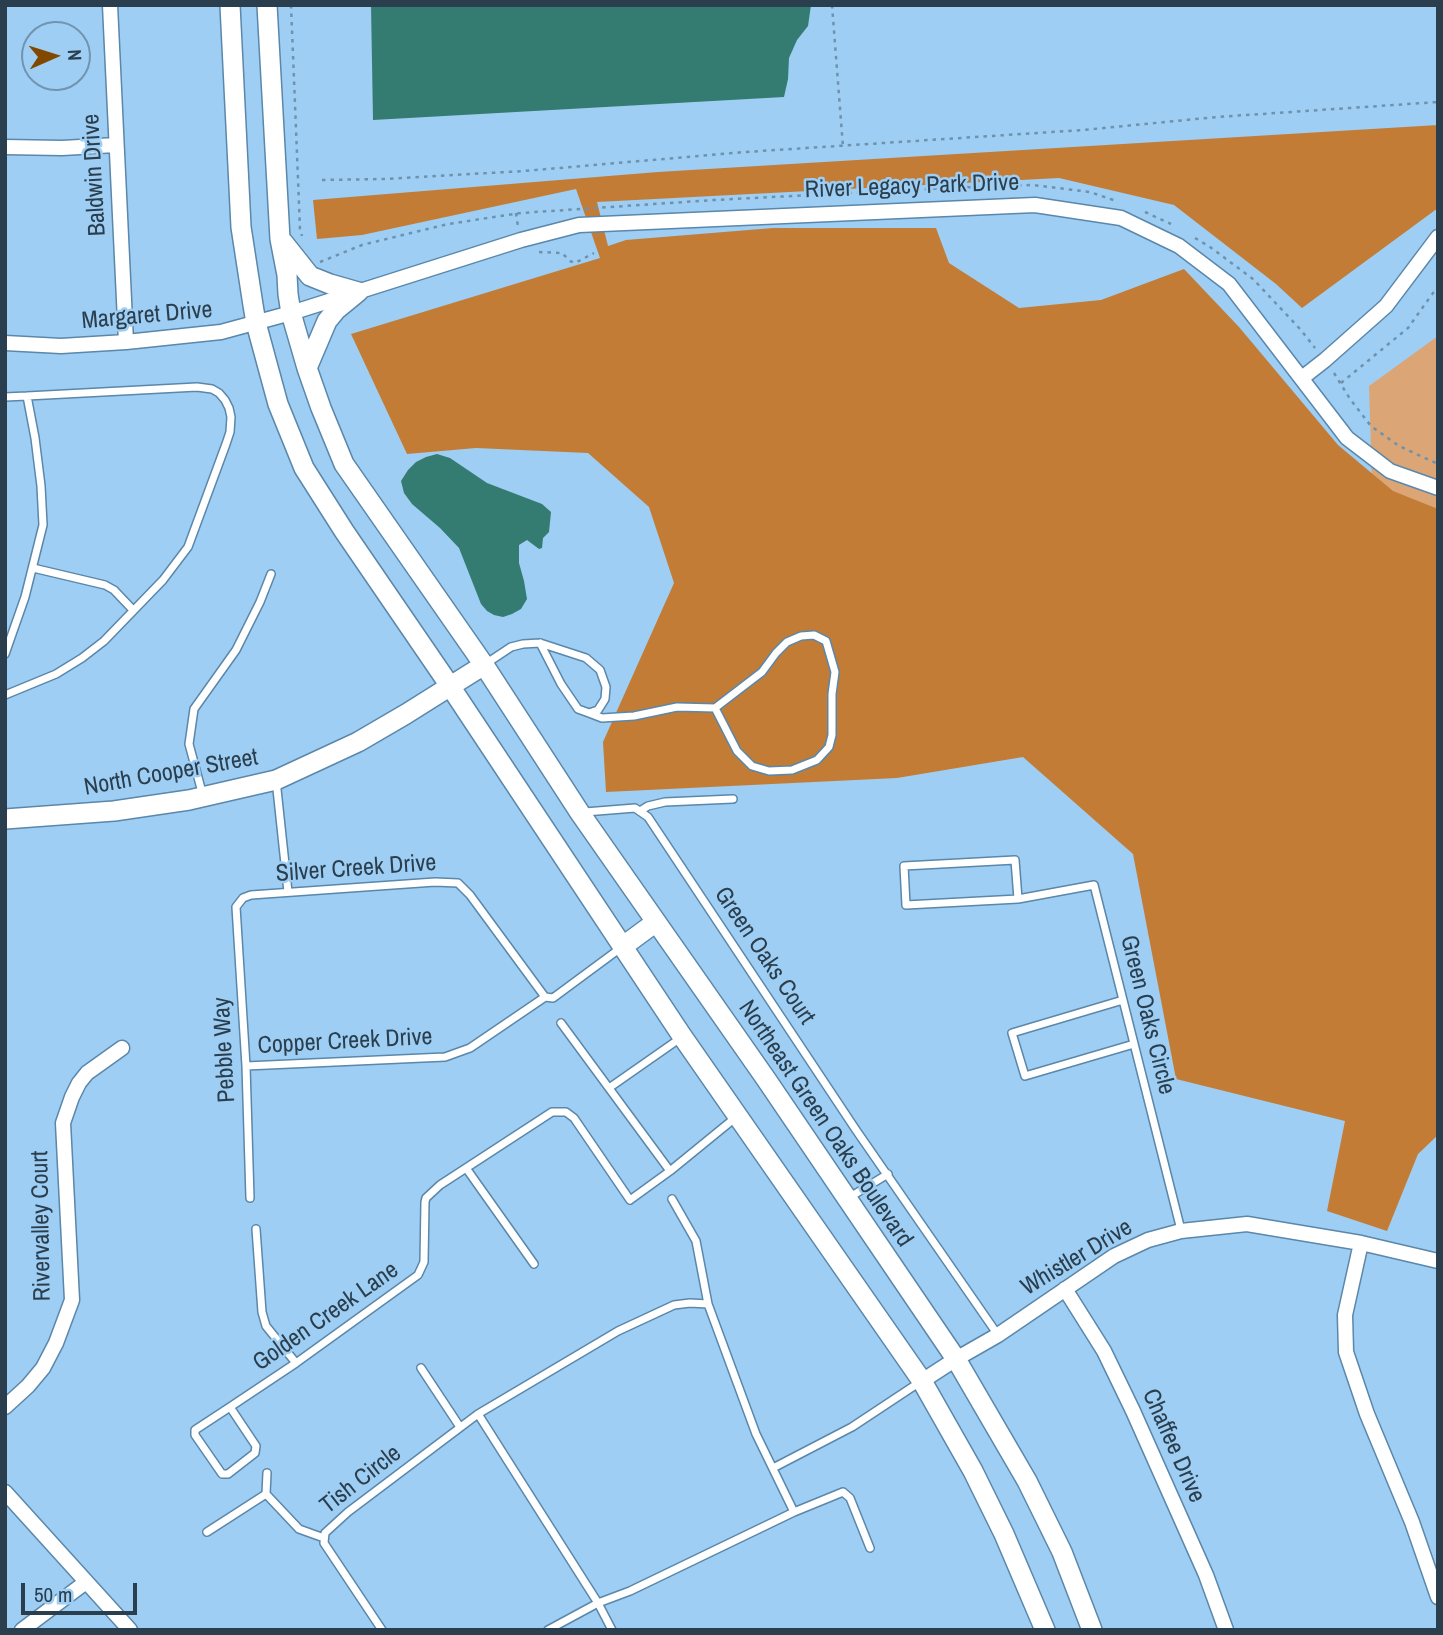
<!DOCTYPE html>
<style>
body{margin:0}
#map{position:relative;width:1443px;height:1635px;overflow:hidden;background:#9ecef3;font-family:"Archivo Narrow",sans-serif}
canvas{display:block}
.frame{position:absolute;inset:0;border:7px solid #2a3e4d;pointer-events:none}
.north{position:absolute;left:21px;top:21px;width:70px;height:70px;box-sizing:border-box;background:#9ecef3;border:2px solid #7094b1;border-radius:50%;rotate:87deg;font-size:19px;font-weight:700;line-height:28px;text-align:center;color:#2a3e4d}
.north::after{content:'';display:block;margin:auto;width:24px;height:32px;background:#824800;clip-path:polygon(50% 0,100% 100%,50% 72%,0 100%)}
.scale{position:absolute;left:21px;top:1583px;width:116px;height:32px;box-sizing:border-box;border:4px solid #2a3e4d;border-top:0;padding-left:9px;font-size:21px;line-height:24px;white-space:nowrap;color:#2a3e4d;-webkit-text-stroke:5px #9ecef3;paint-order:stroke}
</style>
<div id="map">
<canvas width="1443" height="1635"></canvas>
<div class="frame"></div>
<div class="north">N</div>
<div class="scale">50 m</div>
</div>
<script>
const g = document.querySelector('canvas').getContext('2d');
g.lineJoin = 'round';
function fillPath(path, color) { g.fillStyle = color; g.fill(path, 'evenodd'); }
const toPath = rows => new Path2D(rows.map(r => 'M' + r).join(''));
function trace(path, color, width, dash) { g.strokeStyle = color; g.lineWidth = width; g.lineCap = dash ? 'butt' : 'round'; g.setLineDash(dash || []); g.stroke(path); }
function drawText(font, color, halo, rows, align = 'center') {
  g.font = font + ' "Archivo Narrow",sans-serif'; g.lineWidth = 5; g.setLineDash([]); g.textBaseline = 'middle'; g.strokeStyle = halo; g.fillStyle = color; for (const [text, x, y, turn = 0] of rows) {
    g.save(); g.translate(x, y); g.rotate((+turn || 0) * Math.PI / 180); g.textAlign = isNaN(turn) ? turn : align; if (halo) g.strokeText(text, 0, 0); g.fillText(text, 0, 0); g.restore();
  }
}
fillPath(toPath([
 [1438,336,1438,531,1373,510,1369,386]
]), '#dca576');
fillPath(toPath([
 [1438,125,1438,208,1302,308,1276,284,1174,205,1059,178,597,202,608,246,626,240,773,228,936,228,949,263,1019,308,1101,300,1184,269,1239,327,1338,445,1393,491,1438,509,1438,1135,1418,1154,1387,1231,1327,1211,1345,1121,1176,1079,1133,854,1023,757,897,778,606,792,603,742,674,583,649,507,588,453,476,448,407,454,351,334,600,258,576,189,362,235,317,239,313,200,658,172]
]), '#c37c35');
fillPath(toPath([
 [371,5,811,5,808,26,797,40,789,58,788,79,784,97,373,120],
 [437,454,450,458,487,483,542,504,551,512,549,532,543,538,542,548,539,549,527,540,519,545,519,563,524,581,527,599,521,609,512,614,503,617,494,615,487,611,481,604,459,548,440,528,412,504,404,493,401,481,408,470,416,462,426,457]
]), '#347c71');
const service = toPath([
 [5,397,27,396,35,438,41,486,43,525,25,597,5,654],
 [33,568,105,585,114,590,133,610],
 [484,665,511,647,523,644,540,643,586,658,600,670,606,687,605,699,598,710,589,713,578,709,561,684,540,643],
 [5,695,56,674,82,658,104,641,163,580,188,547,226,444,230,432,231,417,229,408,225,400,219,393,212,389,197,387,27,396],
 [589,713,602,718,634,716,677,707,715,708,762,672,776,653,787,642,801,636,814,635,826,641,835,672,832,694,832,735,829,747,817,760,792,770,769,771,752,766,737,751,715,708],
 [276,780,288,892],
 [203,796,189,744,194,709,236,650,260,602,271,574],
 [640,811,648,806,665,802,733,799],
 [585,812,635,808,648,817,856,1130,998,1335],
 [1018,899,1015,860,904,866,906,905,1018,899,1094,885,1181,1230],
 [1123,1000,1012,1033,1025,1076,1134,1044],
 [561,1023,670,1171],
 [246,1066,445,1057,470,1048,545,997,553,998,622,947],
 [609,1088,682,1037],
 [466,1168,534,1264],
 [850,1197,888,1174],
 [250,1198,246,1066,236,907,243,898,251,895,435,882,458,883,470,895,545,997],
 [672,1199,696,1241,708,1304,756,1434,794,1512],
 [256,1229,262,1312,266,1326,296,1363],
 [421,1368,460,1427],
 [230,1407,256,1446,255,1453,228,1474,222,1474,195,1435,195,1430,230,1407,296,1363,418,1275,424,1262,425,1202,426,1198,440,1185,552,1112,566,1112,574,1118,630,1200,670,1171,735,1118],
 [478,1414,598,1603,612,1630],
 [773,1468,852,1427,920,1382],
 [267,1473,266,1494,299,1529,324,1538],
 [207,1532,266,1494],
 [382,1630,324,1543,325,1533,348,1512,478,1414,618,1331,674,1305,690,1303,708,1304],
 [548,1630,598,1603,630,1591,794,1512,843,1492,850,1498,870,1548]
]);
const minor = toPath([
 [110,5,126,342],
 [5,147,62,148,116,145],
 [5,343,61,346,126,342,221,332,291,313,521,240,579,225,1035,205,1121,218,1179,246,1229,284,1347,438,1390,471,1438,488],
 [1302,378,1325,360,1386,306,1438,237],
 [1361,1243,1345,1315,1346,1352,1367,1414,1412,1522,1438,1597],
 [1065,1289,1104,1351,1133,1411,1206,1575,1226,1630],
 [922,1381,956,1359,998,1335,1114,1256,1148,1240,1181,1231,1247,1224,1361,1243,1438,1261],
 [5,1407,28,1386,43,1368,56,1343,72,1300,63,1123,72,1097,79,1083,87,1073,122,1048],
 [5,1492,130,1630],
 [22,1630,86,1582]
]);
const secondary = toPath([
 [230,5,241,227,253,305,256,323,278,404,304,468,344,531,450,686,682,1036,922,1381,973,1471,1004,1534,1045,1630],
 [267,5,280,239,287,275,288,294,291,313,307,368,321,408,344,464,484,665,580,813,766,1079,956,1359,1027,1481,1062,1552,1092,1630],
 [283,242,310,276,330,284,358,292],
 [307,368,327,321,336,310,358,292],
 [5,819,114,811,189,800,276,780,358,742,406,714,484,665],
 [622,947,656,922]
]);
trace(service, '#5a87aa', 10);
trace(minor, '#5a87aa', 17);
trace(secondary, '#5a87aa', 22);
trace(toPath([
 [291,5,300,229,302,236],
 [832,5,843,147],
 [322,180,384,179,524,171,745,152,1083,130,1217,117,1438,102],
 [1145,212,1171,224],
 [516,213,518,227],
 [1195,238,1210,247,1253,279,1301,330,1315,348],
 [539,252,562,253,570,261,575,263,594,253],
 [320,262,362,245,448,224,521,213,714,200,947,188,1033,185,1090,192,1116,201],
 [1334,373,1350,399,1371,426,1399,446,1438,464],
 [1341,383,1408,328,1438,286]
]), '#6e92ae', 2.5, [3.5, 5]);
trace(service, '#fff', 7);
trace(minor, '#fff', 14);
trace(secondary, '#fff', 19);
drawText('24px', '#2a3e4d', '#9ecef3', [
 ["Baldwin Drive",95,175,-93],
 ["River Legacy Park Drive",912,187,-2],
 ["Margaret Drive",147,316,-5],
 ["North Cooper Street",171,773,-10],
 ["Silver Creek Drive",356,869,-4],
 ["Green Oaks Court",764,956,56],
 ["Green Oaks Circle",1147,1015,76],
 ["Copper Creek Drive",345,1042,-3],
 ["Pebble Way",225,1050,-93],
 ["Northeast Green Oaks Boulevard",825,1124,56],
 ["Rivervalley Court",42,1226,-91],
 ["Whistler Drive",1077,1258,-31],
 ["Golden Creek Lane",326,1317,-35],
 ["Chaffee Drive",1173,1446,66],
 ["Tish Circle",361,1480,-38]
]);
</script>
